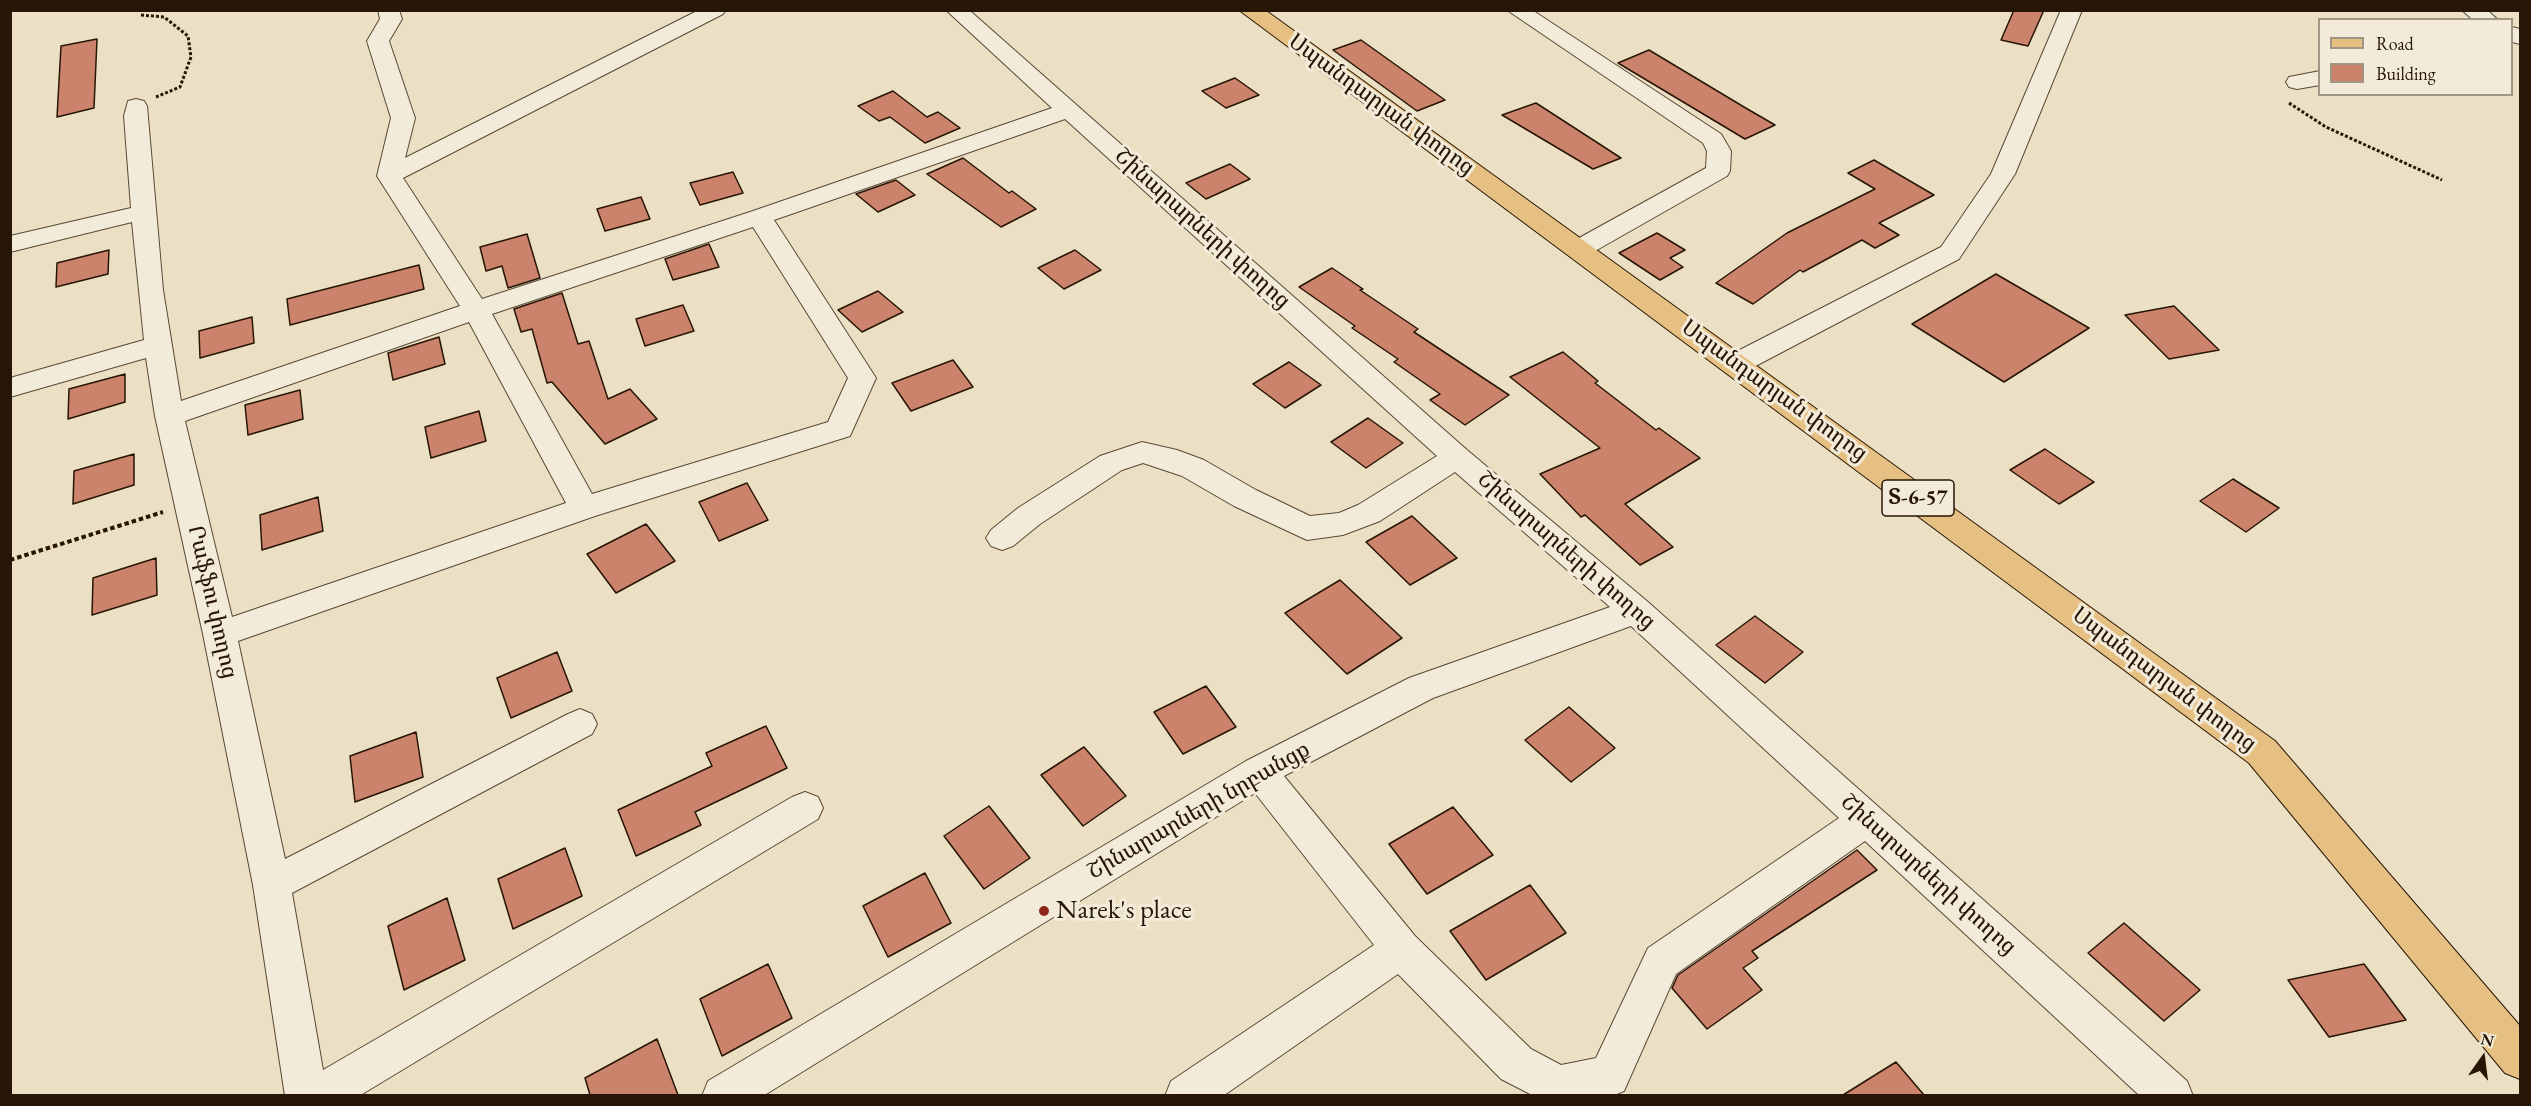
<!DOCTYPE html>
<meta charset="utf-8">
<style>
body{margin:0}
#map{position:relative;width:2531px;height:1106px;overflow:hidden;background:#ece0c4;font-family:"EB Garamond",serif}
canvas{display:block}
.frame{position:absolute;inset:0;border:12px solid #271505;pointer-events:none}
.legend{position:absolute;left:2318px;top:18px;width:195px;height:78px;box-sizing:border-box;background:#f3ebd9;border:2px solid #a19584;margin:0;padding:8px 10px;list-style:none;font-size:18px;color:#271505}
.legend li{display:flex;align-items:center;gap:12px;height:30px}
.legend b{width:30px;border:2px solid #a19584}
.north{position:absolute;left:2453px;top:1028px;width:60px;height:60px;-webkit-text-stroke:4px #f3ebd9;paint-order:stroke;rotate:14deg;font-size:16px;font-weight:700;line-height:24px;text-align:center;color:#271505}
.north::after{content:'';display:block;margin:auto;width:21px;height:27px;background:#271505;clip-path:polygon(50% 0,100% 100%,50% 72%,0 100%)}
</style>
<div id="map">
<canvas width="2531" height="1106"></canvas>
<div class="frame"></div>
<ul class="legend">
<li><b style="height:8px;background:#e6c082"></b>Road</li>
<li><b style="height:16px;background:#cb836c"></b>Building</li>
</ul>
<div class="north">N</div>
</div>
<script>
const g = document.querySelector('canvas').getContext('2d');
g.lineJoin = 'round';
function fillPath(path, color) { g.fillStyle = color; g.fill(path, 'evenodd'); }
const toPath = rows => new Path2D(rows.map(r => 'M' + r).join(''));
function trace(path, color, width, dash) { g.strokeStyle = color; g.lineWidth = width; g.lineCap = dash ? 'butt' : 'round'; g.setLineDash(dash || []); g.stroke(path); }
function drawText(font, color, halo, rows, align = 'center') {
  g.font = font + ' "EB Garamond","Noto Serif Armenian",serif'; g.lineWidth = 6; g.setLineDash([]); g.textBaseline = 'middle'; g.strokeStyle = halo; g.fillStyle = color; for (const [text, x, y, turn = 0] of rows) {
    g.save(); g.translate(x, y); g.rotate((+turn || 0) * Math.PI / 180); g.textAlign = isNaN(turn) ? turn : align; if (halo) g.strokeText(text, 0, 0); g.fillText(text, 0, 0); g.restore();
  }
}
const building = toPath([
 [2014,10,2044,10,2028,46,2001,40,2014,10],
 [97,39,94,108,57,117,61,46,97,39],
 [1361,40,1445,100,1417,111,1333,50,1361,40],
 [1649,50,1744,107,1775,125,1745,139,1618,63,1649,50],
 [1235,78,1259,95,1226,108,1202,91,1235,78],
 [893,91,927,117,938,112,960,128,925,143,890,117,879,121,858,106,893,91],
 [1536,103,1621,158,1593,169,1502,115,1536,103],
 [963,158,1009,193,1012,191,1036,209,1001,227,927,174,963,158],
 [1874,160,1934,195,1879,223,1899,235,1875,248,1862,240,1803,272,1800,270,1753,304,1716,283,1787,233,1875,189,1848,173,1874,160],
 [1230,164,1250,179,1206,199,1186,183,1230,164],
 [733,172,743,193,700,205,690,183,733,172],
 [896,180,915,195,878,212,856,194,896,180],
 [641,197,650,219,605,231,597,209,641,197],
 [1657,233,1685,250,1670,258,1683,267,1660,280,1619,253,1657,233],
 [527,234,540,278,508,288,502,266,486,271,480,247,527,234],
 [709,244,719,267,673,280,665,259,709,244],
 [109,250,108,274,56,287,57,263,109,250],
 [1075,250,1101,270,1064,289,1038,268,1075,250],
 [419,265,424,289,290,325,287,299,419,265],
 [1332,268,1363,289,1360,290,1418,329,1414,332,1509,395,1465,425,1430,400,1440,394,1394,362,1398,359,1352,328,1355,326,1299,287,1332,268],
 [1996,274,2089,328,2004,382,1912,324,1996,274],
 [878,291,903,312,862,332,838,310,878,291],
 [562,293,578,344,589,341,608,399,630,389,657,419,605,444,552,382,547,383,532,329,521,332,514,309,562,293],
 [683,305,694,331,645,346,636,319,683,305],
 [2174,306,2219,350,2169,359,2125,315,2174,306],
 [252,317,254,343,200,358,199,331,252,317],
 [439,337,445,364,393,380,388,353,439,337],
 [1563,352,1598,381,1595,383,1656,430,1659,428,1700,458,1625,504,1673,547,1640,565,1585,515,1581,517,1540,474,1600,448,1510,377,1563,352],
 [953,360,973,387,911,411,892,383,953,360],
 [1289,362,1321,385,1285,408,1253,384,1289,362],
 [125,374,125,402,68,419,69,389,125,374],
 [300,390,303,419,248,435,245,405,300,390],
 [479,411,486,441,431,458,425,427,479,411],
 [1368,418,1403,443,1366,468,1331,442,1368,418],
 [2045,449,2094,482,2059,504,2010,470,2045,449],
 [134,454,134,485,73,504,74,471,134,454],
 [2233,479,2279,508,2246,532,2200,501,2233,479],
 [747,483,768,520,719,541,699,502,747,483],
 [318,497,323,531,262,550,260,515,318,497],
 [1412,516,1457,558,1410,585,1366,542,1412,516],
 [646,524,675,561,616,593,587,554,646,524],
 [156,558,157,595,92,615,93,578,156,558],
 [1340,580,1402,638,1347,674,1285,613,1340,580],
 [1755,616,1803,652,1765,683,1716,645,1755,616],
 [557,652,572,691,511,718,497,678,557,652],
 [1206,686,1236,727,1183,754,1154,712,1206,686],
 [1569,707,1615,748,1571,782,1525,740,1569,707],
 [766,726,787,768,695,812,701,825,636,856,618,810,712,766,706,753,766,726],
 [416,732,423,777,355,802,350,756,416,732],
 [1084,747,1126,796,1083,826,1041,775,1084,747],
 [989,806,1030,858,984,889,944,836,989,806],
 [1453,807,1493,855,1427,894,1389,844,1453,807],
 [565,848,582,896,513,929,498,879,565,848],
 [1857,850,1877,870,1752,951,1758,958,1743,968,1762,990,1707,1029,1672,988,1678,975,1857,850],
 [925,873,951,923,888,957,863,906,925,873],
 [1530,885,1566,933,1486,980,1450,931,1530,885],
 [447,898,465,960,404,990,388,926,447,898],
 [2124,923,2200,990,2164,1021,2088,953,2124,923],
 [768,964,792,1018,722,1056,700,999,768,964],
 [2364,964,2406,1020,2329,1037,2288,980,2364,964],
 [657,1039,678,1095,590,1095,585,1078,657,1039],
 [1896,1062,1924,1095,1843,1095,1896,1062]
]);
fillPath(building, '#cb836c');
trace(building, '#271505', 1.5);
const minor = toPath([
 [378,10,399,10,402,19,389,41,415,118,405,158,699,10,726,10,723,14,403,178,482,299,750,212,1052,108,946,10,969,10,1467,450,1648,602,2187,1081,2193,1096,2140,1096,1865,841,1676,974,1624,1091,1612,1096,1534,1096,1501,1079,1398,974,1223,1096,1165,1096,1171,1081,1374,945,1255,793,763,1096,702,1096,708,1081,1246,761,1409,678,1610,607,1455,472,1380,521,1343,535,1307,540,1234,506,1182,476,1143,463,1122,470,1040,524,1013,546,1002,550,991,546,986,538,991,530,1018,508,1100,456,1142,442,1177,450,1204,460,1256,490,1310,516,1339,513,1358,505,1437,456,1065,119,774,220,876,378,850,436,595,516,238,641,285,859,568,714,580,709,592,714,597,724,592,734,292,893,323,1070,792,797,805,792,818,797,823,808,818,819,359,1096,285,1096,253,885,203,634,155,416,146,358,10,397,10,378,144,340,132,222,10,252,10,236,131,208,124,116,128,101,136,99,144,101,147,106,163,290,181,401,460,306,377,176,391,118,367,41,380,19,378,10],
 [753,227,848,378,828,422,592,494,492,314,753,227],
 [469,322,566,503,232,617,185,421,469,322],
 [1631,626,1839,818,1648,948,1596,1058,1561,1065,1531,1049,1415,936,1284,776,1433,698,1631,626],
 [1507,10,1532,10,1721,134,1731,151,1730,171,1727,176,1588,255,1579,257,1570,255,1566,249,1570,243,1706,168,1707,151,1703,143,1507,10],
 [2061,10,2082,10,2015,174,1959,259,1746,371,1736,373,1726,371,1722,364,1726,357,1941,247,1991,174,2061,10],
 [2462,10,2487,10,2498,20,2473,20,2462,10],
 [2512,27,2520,29,2520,44,2512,42,2512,27],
 [2320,71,2320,85,2297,89,2289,87,2286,82,2289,77,2320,71]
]);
const major = toPath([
 [1239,10,1265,10,2275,741,2520,1026,2520,1079,2505,1073,2249,763,1239,10]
]);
trace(minor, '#584835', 2);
trace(major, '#271505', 2);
trace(toPath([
 [141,15,164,17,188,36,191,57,180,87,156,97],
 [2289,103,2326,127,2442,180]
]), '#271505', 3, [3, 2]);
trace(toPath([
 [10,560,163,512]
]), '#271505', 4, [4.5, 3]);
fillPath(minor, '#f3ebd9');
fillPath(major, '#e6c082');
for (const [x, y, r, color] of [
 [1044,911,6,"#8f2418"]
]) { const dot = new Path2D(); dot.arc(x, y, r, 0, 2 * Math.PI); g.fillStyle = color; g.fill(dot); trace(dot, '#f3ebd9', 2); }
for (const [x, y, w] of [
 [1918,498,72]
]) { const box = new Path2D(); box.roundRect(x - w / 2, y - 18, w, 36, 4.5); g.fillStyle = '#f3ebd9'; g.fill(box); trace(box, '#271505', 1.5); }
drawText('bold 21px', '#271505', null, [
 ["Տ-6-57",1918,498]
]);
drawText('22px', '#271505', '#f3ebd9', [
 ["Սպանդարյան փողոց",1381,105,36],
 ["Շինարարների փողոց",1202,229,42],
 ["Սպանդարյան փողոց",1774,391,36],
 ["Շինարարների փողոց",1566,551,41],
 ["Րաֆֆու փողոց",212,602,77],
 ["Սպանդարյան փողոց",2164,680,37],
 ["Շինարարների նրբանցք",1199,811,-30],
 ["Շինարարների փողոց",1928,875,42]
]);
drawText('27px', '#271505', '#f3ebd9', [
 ["Narek's place",1056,911]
], 'left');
</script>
